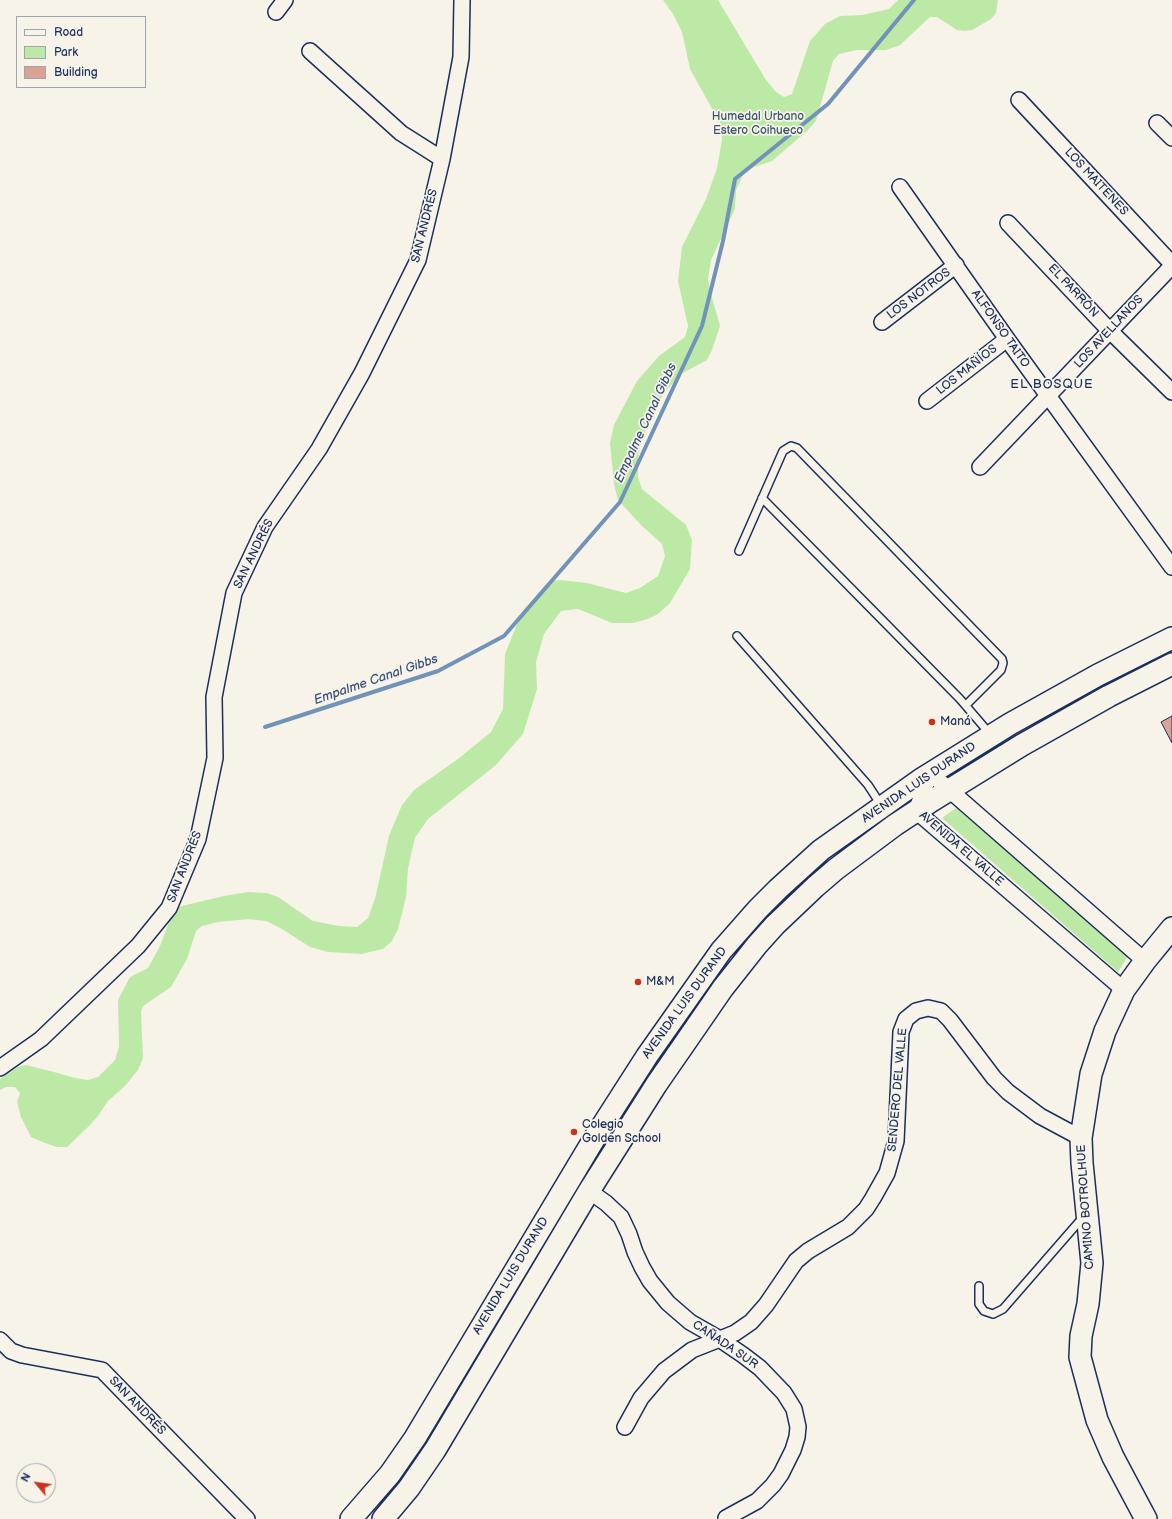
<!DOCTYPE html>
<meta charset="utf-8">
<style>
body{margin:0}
#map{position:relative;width:1172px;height:1519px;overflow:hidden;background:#f7f3e8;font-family:"Balsamiq Sans",sans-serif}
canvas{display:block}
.legend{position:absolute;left:16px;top:16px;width:130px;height:72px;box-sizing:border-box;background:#f7f3e8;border:1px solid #9fa5b1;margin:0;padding:5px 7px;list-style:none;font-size:12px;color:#1b2f5e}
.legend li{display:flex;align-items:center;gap:8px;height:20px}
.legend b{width:20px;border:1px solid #9fa5b1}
.north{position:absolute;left:16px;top:1463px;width:40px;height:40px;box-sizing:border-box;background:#f7f3e8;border:1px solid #9fa5b1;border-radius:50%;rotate:299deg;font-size:11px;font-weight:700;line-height:16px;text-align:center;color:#1b2f5e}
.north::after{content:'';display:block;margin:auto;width:14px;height:18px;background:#c8321e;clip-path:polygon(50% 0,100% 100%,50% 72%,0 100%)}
</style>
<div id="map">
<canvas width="1172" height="1519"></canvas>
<ul class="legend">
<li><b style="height:5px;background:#f7f3e8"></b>Road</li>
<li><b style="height:11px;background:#bde9a6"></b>Park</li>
<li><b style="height:11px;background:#daa294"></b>Building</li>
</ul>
<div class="north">N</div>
</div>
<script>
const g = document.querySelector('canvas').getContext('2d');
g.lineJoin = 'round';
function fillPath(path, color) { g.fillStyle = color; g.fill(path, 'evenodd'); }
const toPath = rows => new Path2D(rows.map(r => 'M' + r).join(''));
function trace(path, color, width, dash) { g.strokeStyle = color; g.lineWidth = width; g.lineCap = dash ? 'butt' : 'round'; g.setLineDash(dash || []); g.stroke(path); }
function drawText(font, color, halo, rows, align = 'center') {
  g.font = font + ' "Balsamiq Sans",sans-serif'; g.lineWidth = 3.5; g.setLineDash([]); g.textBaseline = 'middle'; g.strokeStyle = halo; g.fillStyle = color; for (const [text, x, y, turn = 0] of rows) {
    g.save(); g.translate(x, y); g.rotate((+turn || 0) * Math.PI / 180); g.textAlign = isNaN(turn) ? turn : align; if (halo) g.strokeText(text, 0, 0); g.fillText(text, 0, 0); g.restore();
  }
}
fillPath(toPath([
 [663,0,718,0,766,80,776,92,784,97,792,94,810,41,825,24,840,16,862,15,889,9,898,0,998,0,996,13,991,19,972,30,965,31,957,30,937,17,930,17,900,45,886,50,857,50,839,54,833,61,816,121,807,131,772,161,754,167,743,175,736,190,735,209,711,260,708,279,711,294,720,326,712,350,707,360,681,374,663,394,642,438,638,457,638,477,642,489,686,525,692,540,690,569,670,603,658,614,648,619,633,623,612,623,578,609,561,611,544,634,536,662,537,689,523,734,496,765,428,819,415,838,408,868,406,897,398,929,392,941,383,949,361,954,328,952,310,947,282,929,266,921,248,919,218,922,202,926,196,931,187,959,171,987,143,1006,141,1011,143,1058,138,1070,125,1086,108,1101,98,1116,89,1126,67,1147,57,1147,45,1143,31,1137,21,1117,17,1102,20,1093,15,1087,6,1087,0,1090,0,1079,18,1067,26,1065,54,1072,75,1078,88,1080,98,1077,115,1060,119,1047,118,1000,130,977,148,968,160,946,171,917,178,907,224,896,248,892,267,893,278,897,313,921,339,926,357,927,368,918,375,899,389,836,402,805,414,790,458,759,491,732,503,709,505,654,522,612,547,583,559,580,587,583,626,593,640,588,658,576,665,556,662,544,641,525,618,500,614,484,610,443,614,425,637,381,659,356,685,337,688,326,678,281,682,247,706,199,717,168,722,140,721,125,690,69,682,32,673,14],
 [956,808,1128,956,1118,972,942,818]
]), '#bde9a6');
trace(toPath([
 [265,727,438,671,504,636,620,502,702,326,723,241,735,179,828,104,914,0]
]), '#7193ba', 4);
const building = toPath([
 [1172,716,1172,743,1161,722,1172,716]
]);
fillPath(building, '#daa294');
trace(building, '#1b2f5e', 1);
const lane = toPath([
 [762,498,960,699,990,734],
 [739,551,783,451,791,446,797,448,1002,659,1003,663,1001,670,966,705],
 [737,636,868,785,881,805],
 [979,1286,979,1304,984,1311,993,1314,1003,1309,1084,1216]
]);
const street = toPath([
 [276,12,285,0],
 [310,51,401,133,442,159],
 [1019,100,1172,264],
 [1157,123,1172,138],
 [900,187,1007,339,1172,567],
 [1008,223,1110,331,1172,392],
 [882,322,956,265],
 [927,401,1007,339],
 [980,467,1172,266],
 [1124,990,916,811,930,773,1145,961],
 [0,1068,41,1039,138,946,169,908,198,839,215,758,214,697,234,593,265,527,319,449,362,373,418,260,442,159,461,57,462,0],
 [589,1191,606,1203,621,1217,629,1234,635,1252,642,1267,650,1281,668,1303,690,1322,718,1338,743,1355,760,1368,784,1393,794,1409,798,1427,797,1437,793,1450,781,1474,773,1485,757,1501,726,1518],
 [0,1340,11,1351,22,1355,102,1370,247,1519],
 [625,1427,641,1398,664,1371,692,1350,735,1333,751,1322,766,1305,796,1261,808,1251,848,1227,866,1209,873,1198,887,1173,896,1141,901,1032,906,1019,916,1011,928,1008,941,1011,950,1020,994,1078,1008,1092,1040,1116,1081,1138]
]);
const secondary = toPath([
 [351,1519,390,1474,415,1438,597,1134,647,1056,721,951,758,909,778,889,821,850,920,780,1010,724,1098,675,1172,638],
 [383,1519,409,1488,435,1450,589,1191,656,1085,723,988,757,945,775,925,815,887,836,869,895,825,933,800,1022,745,1109,696,1172,664],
 [1146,1519,1113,1457,1097,1420,1080,1357,1081,1336,1088,1304,1092,1263,1082,1163,1081,1138,1091,1074,1105,1031,1124,990,1145,961,1172,928]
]);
trace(lane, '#1b2f5e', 10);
trace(street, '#1b2f5e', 18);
trace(secondary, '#1b2f5e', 24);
trace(lane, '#f7f3e8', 7);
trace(street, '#f7f3e8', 15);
trace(secondary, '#f7f3e8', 21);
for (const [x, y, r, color] of [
 [932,722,4,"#c8321e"],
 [638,982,4,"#c8321e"],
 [574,1132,4,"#c8321e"]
]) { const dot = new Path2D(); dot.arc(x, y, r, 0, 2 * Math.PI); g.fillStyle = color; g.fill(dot); trace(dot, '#f7f3e8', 1.5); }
drawText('12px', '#3b546c', '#f7f3e8', [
 ["Humedal Urbano",758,117],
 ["Estero Coihueco",758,131]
]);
drawText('12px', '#1b2f5e', '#f7f3e8', [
 ["LOS MAITENES",1096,182,47],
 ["SAN ANDRÉS",425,226,-76],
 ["EL PARRÓN",1073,291,47],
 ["LOS NOTROS",919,294,-37],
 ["ALFONSO TAITO",1000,329,55],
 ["LOS AVELLANOS",1109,332,-47],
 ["LOS MAÑÍOS",967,370,-38],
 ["SAN ANDRÉS",254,554,-64],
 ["AVENIDA LUIS DURAND",919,783,-34],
 ["AVENIDA EL VALLE",961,849,41],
 ["SAN ANDRÉS",185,867,-69],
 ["AVENIDA LUIS DURAND",685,1003,-54],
 ["SENDERO DEL VALLE",898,1090,-85],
 ["CAMINO BOTROLHUE",1086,1207,-94],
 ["AVENIDA LUIS DURAND",511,1276,-59],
 ["CAÑADA SUR",725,1345,34],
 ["SAN ANDRÉS",137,1406,46]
]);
drawText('12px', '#1b2f5e', '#f7f3e8', [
 ["Maná",940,722],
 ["M&M",646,982],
 ["Colegio",582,1125],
 ["Golden School",582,1139]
], 'left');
g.letterSpacing = '1px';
drawText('13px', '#1b2f5e', '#f7f3e8', [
 ["EL BOSQUE",1052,385]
]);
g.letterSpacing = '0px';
drawText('italic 13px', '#38507d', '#f7f3e8', [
 ["Empalme Canal Gibbs",646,423,-65],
 ["Empalme Canal Gibbs",376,680,-19]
]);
</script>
